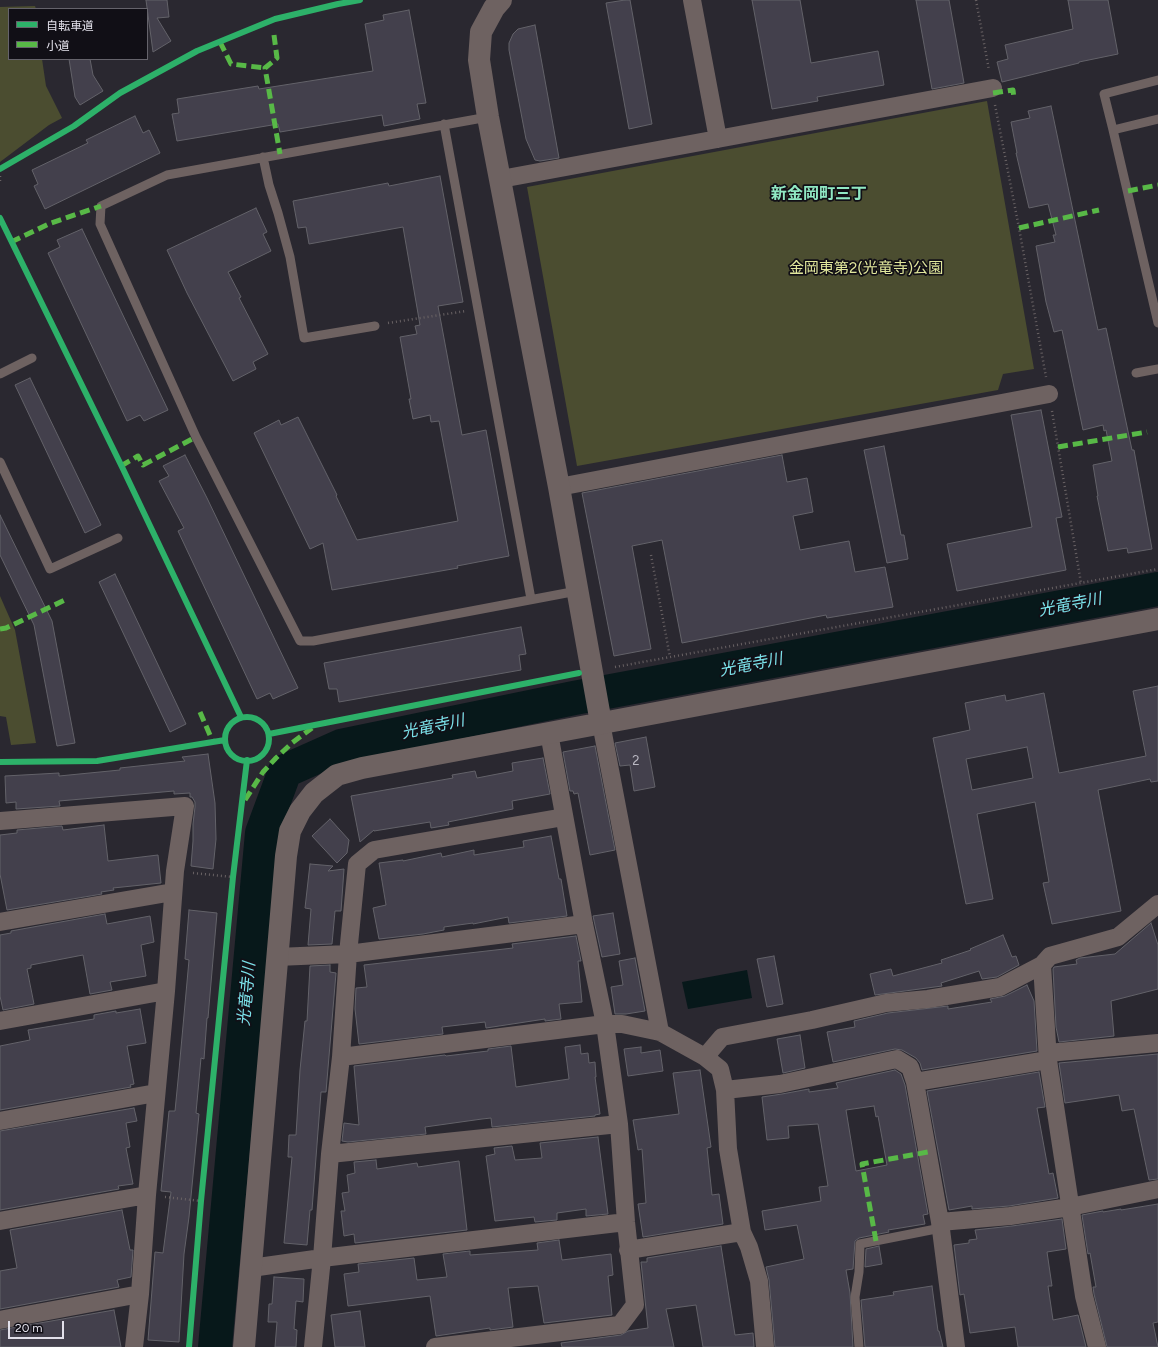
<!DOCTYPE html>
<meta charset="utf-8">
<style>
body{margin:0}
#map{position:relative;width:1158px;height:1347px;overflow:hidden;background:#2a2830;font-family:Figtree,"Noto Sans JP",sans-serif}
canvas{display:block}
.legend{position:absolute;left:8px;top:8px;width:140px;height:52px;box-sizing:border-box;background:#110f16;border:1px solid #65636b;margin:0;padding:5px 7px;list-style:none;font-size:12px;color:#e2e0ea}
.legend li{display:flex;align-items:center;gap:8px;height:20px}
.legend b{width:20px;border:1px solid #65636b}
.scale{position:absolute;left:8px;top:1321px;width:56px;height:18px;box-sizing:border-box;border:2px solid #e2e0ea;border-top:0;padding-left:5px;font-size:12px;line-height:14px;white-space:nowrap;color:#e2e0ea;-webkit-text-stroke:3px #110f16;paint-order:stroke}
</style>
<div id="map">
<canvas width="1158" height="1347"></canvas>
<ul class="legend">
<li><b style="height:5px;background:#2db169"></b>自転車道</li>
<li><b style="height:5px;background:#58b947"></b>小道</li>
</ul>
<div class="scale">20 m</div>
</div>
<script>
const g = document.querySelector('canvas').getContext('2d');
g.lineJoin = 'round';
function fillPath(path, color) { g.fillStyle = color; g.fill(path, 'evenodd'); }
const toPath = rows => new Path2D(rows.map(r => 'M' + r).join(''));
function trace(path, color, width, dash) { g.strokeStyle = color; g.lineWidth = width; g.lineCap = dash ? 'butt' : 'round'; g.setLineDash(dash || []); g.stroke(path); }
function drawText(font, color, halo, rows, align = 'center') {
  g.font = font + ' Figtree,"Noto Sans JP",sans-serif'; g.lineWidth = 3.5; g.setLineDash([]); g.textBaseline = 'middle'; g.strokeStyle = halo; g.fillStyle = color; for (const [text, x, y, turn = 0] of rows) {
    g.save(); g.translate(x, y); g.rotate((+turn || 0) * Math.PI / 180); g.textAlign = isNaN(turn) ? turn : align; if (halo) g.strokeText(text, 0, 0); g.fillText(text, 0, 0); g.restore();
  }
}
fillPath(toPath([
 [35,6,36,9,9,9,9,59,42,59,46,86,62,118,49,125,0,162,0,7],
 [987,101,1034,369,1003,374,998,390,577,466,527,187],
 [0,596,15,630,36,743,11,745,6,717,0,716]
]), '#4b4d30');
fillPath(toPath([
 [747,970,752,998,688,1009,682,982]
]), '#07181a');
trace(toPath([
 [215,1347,262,833,285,771,341,746,574,698,1158,589]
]), '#07181a', 34);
const building = toPath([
 [146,0,167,0,169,17,157,18,171,41,153,52,146,0],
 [625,0,630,0,652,124,629,129,606,3,625,0],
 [752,0,800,0,811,63,878,51,884,85,817,97,818,101,772,109,752,0],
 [916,0,949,0,964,83,932,89,916,0],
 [1068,0,1108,0,1118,54,1079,62,1079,63,1002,82,997,62,1008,59,1005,45,1073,29,1068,0],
 [409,10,426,103,417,104,420,119,384,126,382,115,280,132,278,124,177,141,172,114,179,113,177,99,258,86,259,89,373,71,365,24,384,20,383,15,409,10],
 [535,25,559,158,540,161,535,160,526,139,509,50,509,43,513,34,518,29,535,25],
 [69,59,90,59,93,75,103,91,80,105,75,97,69,59],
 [1051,106,1098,330,1106,328,1132,450,1134,450,1152,549,1128,553,1127,548,1108,551,1097,496,1098,496,1093,465,1112,461,1106,430,1104,431,1103,425,1083,430,1062,330,1054,332,1046,302,1036,246,1055,242,1053,235,1056,235,1048,204,1029,208,1016,153,1017,153,1011,122,1030,118,1028,111,1051,106],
 [135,116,143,133,149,130,160,153,45,209,34,186,38,184,32,170,88,143,86,140,135,116],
 [440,176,463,302,438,306,462,435,486,430,509,556,457,566,458,568,332,590,323,543,310,549,254,433,279,420,281,425,298,417,337,495,336,496,357,540,458,521,439,421,431,422,430,415,413,419,409,399,411,399,400,337,417,334,415,326,420,325,403,227,309,244,306,227,298,228,293,201,388,183,389,186,440,176],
 [256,208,267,232,263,234,271,251,228,272,241,297,239,298,268,354,253,362,256,369,233,381,187,293,167,250,256,208],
 [82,229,168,410,144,421,140,415,127,421,48,253,60,247,57,240,82,229],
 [30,378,101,525,85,533,15,385,30,378],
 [1041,410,1062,517,1056,518,1066,570,957,591,947,544,1032,527,1011,415,1041,410],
 [884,446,901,535,904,535,908,559,887,563,864,450,884,446],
 [185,455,207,498,298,688,273,699,270,693,257,699,178,531,184,528,159,481,169,476,163,466,185,455],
 [782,455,787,482,807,478,813,512,793,516,800,550,849,541,855,572,885,567,893,607,827,618,826,615,682,643,662,540,632,546,651,649,614,656,582,493,782,455],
 [0,515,52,621,75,743,57,746,34,625,0,555,0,515],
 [115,574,186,724,170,732,99,582,115,574],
 [521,627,526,654,519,655,521,670,339,702,337,689,329,689,324,663,521,627],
 [1158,686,1158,781,1151,782,1150,779,1098,790,1121,911,1052,924,1043,883,1049,882,1035,802,977,814,993,899,966,904,933,738,970,730,965,703,1005,695,1006,701,1044,693,1059,773,1146,756,1133,691,1158,686],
 [1027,747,1033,778,972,790,966,759,1027,747],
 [646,737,655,787,634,791,630,765,620,766,615,743,646,737],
 [595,746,615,850,590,855,578,793,574,794,573,791,570,791,563,752,595,746],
 [208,754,215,803,216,839,213,869,191,866,193,841,193,824,195,807,195,802,192,797,190,797,190,793,174,794,174,791,59,801,60,806,16,809,16,802,6,803,5,776,59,773,59,776,120,770,120,768,185,761,182,757,208,754],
 [543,758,550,794,512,801,513,809,448,822,449,825,431,828,430,822,374,831,374,830,360,842,351,796,453,778,452,775,475,771,477,778,513,771,512,763,543,758],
 [330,819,349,840,347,853,337,863,312,836,330,819],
 [104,825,108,861,158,855,161,883,113,888,114,890,101,892,102,894,7,910,0,874,0,835,17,833,17,830,62,826,63,830,104,825],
 [551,836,559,879,561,879,567,916,509,923,508,917,473,924,473,923,444,927,444,930,423,934,379,939,373,908,386,905,379,863,403,860,403,861,441,853,442,857,474,850,474,855,524,847,523,841,551,836],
 [310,864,333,866,328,871,344,869,341,911,335,911,332,944,308,945,311,909,305,908,310,864],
 [189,910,217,913,208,1018,207,1018,204,1059,201,1058,196,1113,199,1114,189,1217,184,1254,179,1342,148,1340,155,1252,163,1253,171,1192,161,1191,169,1111,175,1111,179,1070,189,960,185,959,189,910],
 [613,913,620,954,602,957,593,916,613,913],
 [105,914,107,924,150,916,154,942,141,945,146,976,110,982,112,990,90,994,83,955,31,965,31,968,27,969,34,1004,3,1010,0,996,0,935,11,933,11,931,105,914],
 [1151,923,1158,945,1158,989,1111,1001,1114,1036,1059,1042,1056,1027,1053,969,1054,967,1077,964,1076,960,1080,958,1115,954,1151,923],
 [1003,935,1012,957,1016,956,1019,965,997,977,982,979,979,971,941,983,942,986,875,995,870,974,891,969,893,976,942,963,941,960,971,950,970,949,1003,935],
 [576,936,581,961,578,961,582,1002,559,1004,561,1019,545,1021,545,1019,486,1028,485,1022,442,1027,443,1034,359,1044,355,1009,356,988,367,987,364,965,513,948,512,944,576,936],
 [774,956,783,1004,767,1007,757,959,774,956],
 [635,958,645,1011,626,1014,615,1014,611,987,623,985,619,961,635,958],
 [330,965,330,972,336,973,326,1092,321,1092,312,1210,310,1210,307,1245,284,1243,292,1157,288,1157,289,1135,296,1135,300,1070,305,1021,307,1021,310,966,330,965],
 [1027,985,1034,1001,1037,1051,922,1070,920,1063,916,1058,902,1050,895,1049,833,1062,827,1032,855,1027,854,1021,888,1013,948,1006,948,1009,992,1002,990,999,1005,996,1027,985],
 [140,1009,146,1043,127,1046,134,1084,130,1085,131,1087,0,1110,0,1046,30,1040,28,1030,94,1019,94,1015,116,1011,116,1013,140,1009],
 [800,1035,805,1068,783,1073,777,1039,800,1035],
 [580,1045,581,1054,588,1053,589,1063,595,1062,596,1077,595,1077,600,1114,595,1115,595,1116,492,1127,491,1118,482,1119,425,1127,426,1134,348,1142,342,1141,344,1123,359,1125,354,1066,445,1055,446,1056,488,1051,488,1049,511,1046,516,1087,569,1079,565,1047,580,1045],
 [641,1047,641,1053,660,1050,663,1071,628,1076,624,1049,641,1047],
 [1158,1054,1158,1179,1149,1180,1134,1109,1122,1111,1119,1095,1065,1103,1059,1063,1158,1054],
 [700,1070,711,1147,707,1148,712,1195,719,1194,723,1224,643,1237,638,1204,646,1203,642,1149,638,1150,633,1120,679,1114,673,1073,700,1070],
 [895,1070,901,1074,905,1085,928,1214,923,1215,925,1224,888,1230,889,1232,859,1238,855,1241,853,1269,846,1270,850,1293,853,1347,775,1347,769,1280,766,1267,804,1259,797,1225,765,1230,762,1211,821,1201,819,1187,828,1186,818,1124,788,1126,789,1138,767,1140,762,1097,782,1094,809,1089,809,1092,838,1088,836,1083,895,1070],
 [874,1106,876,1117,878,1116,887,1165,856,1171,846,1110,874,1106],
 [1039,1072,1045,1107,1037,1108,1049,1174,1053,1173,1058,1198,1009,1206,972,1209,972,1206,949,1210,927,1091,1039,1072],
 [134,1108,137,1121,126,1123,130,1147,126,1148,133,1184,118,1186,119,1189,0,1210,0,1131,134,1108],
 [598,1137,608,1214,586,1216,586,1209,557,1213,557,1220,535,1222,534,1217,495,1221,486,1156,495,1154,494,1148,512,1146,515,1160,542,1158,540,1143,598,1137],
 [376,1160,377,1169,417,1163,418,1167,459,1161,467,1230,355,1243,354,1234,344,1236,341,1211,345,1211,342,1193,349,1192,347,1175,355,1173,354,1162,376,1160],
 [1158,1204,1158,1322,1153,1323,1158,1347,1107,1347,1094,1294,1093,1287,1096,1287,1090,1253,1088,1254,1082,1215,1103,1211,1103,1212,1121,1209,1121,1210,1158,1204],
 [122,1210,130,1250,133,1250,131,1277,117,1280,119,1287,0,1309,0,1271,17,1268,10,1230,122,1210],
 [1062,1219,1066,1249,1047,1252,1052,1286,1048,1286,1053,1320,1078,1315,1086,1347,1018,1347,1015,1327,970,1333,964,1294,960,1295,954,1245,969,1243,969,1240,977,1239,975,1230,1012,1226,1062,1219],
 [559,1240,562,1260,611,1254,613,1275,608,1276,612,1315,544,1323,538,1286,508,1288,513,1327,490,1330,490,1328,436,1336,430,1296,348,1306,344,1274,359,1272,358,1264,414,1258,417,1280,447,1277,443,1254,470,1251,470,1255,538,1250,537,1243,559,1240],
 [721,1246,735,1335,753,1333,754,1347,703,1347,696,1305,666,1309,674,1347,562,1347,561,1343,621,1335,628,1331,648,1328,641,1262,647,1262,647,1258,721,1246],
 [879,1246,882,1264,865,1267,866,1249,879,1246],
 [274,1277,304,1279,303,1302,296,1301,294,1329,297,1330,296,1347,275,1347,277,1322,268,1322,269,1304,272,1304,274,1277],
 [932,1286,938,1331,939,1331,943,1347,865,1347,861,1300,894,1295,893,1292,932,1286],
 [114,1310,121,1347,0,1347,0,1330,114,1310],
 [360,1311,365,1347,335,1347,331,1315,360,1311]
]);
fillPath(building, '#43404c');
trace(building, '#636269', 1);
trace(toPath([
 [976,0,989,70],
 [995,105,1019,228,1046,377],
 [0,169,74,126,120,93,197,51,275,19,338,4,360,0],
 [0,176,0,183],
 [0,218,123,469,241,717],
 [388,323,466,311],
 [1052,411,1081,583],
 [651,555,670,657],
 [615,667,1158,569],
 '225 739a22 22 0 1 1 44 0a22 22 0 1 1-44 0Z',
 [269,734,572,675],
 [0,762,97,761,225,740],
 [193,873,233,877],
 [165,1197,201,1201],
 [189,1347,201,1201,233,877,247,760]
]), '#696264', 2.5, [1, 3]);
trace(toPath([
 [488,117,167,175,101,206,100,224,196,437,300,641,313,641,577,591],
 [1158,119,1113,130,1158,323],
 [444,124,531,599],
 [1113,130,1104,94,1158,80],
 [263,157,269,185,278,213,290,257,304,338,375,326],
 [1136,373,1158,369],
 [0,374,32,358],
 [0,462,50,569,118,538],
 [859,1347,855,1297,859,1272,860,1244,941,1228]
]), '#6e6261', 9);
trace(toPath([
 [692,0,718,139],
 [501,179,993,88],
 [559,487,1049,394],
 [601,723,660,1032],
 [0,821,185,806,175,871,166,991,147,1195,140,1294,134,1347],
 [0,922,173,892],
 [277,957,348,954,584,924],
 [1042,965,1048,1060,1084,1296,1097,1347],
 [0,1021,166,991],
 [1048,1053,1158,1043],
 [341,1057,605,1024,622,1024,660,1032,705,1057,722,1037,812,1020,886,1003,928,999,1000,987,1042,965,1050,956,1118,937,1158,904],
 [705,1057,720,1069,725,1090,728,1149,742,1232,749,1247,759,1281,765,1347],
 [915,1082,1048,1060],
 [725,1090,780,1084,897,1059,910,1067,915,1082,940,1222,956,1347],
 [0,1121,156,1093],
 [330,1154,619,1124],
 [0,1221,147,1195],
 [940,1222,1010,1216,1070,1207,1158,1189],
 [628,1250,742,1232],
 [251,1268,322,1258,626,1222],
 [0,1320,140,1294],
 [313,1347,322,1258,330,1154,341,1057,348,954,357,864,374,850,564,817],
 [435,1347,620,1325,635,1305,626,1222,619,1124,605,1024,584,924,549,733]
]), '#6e6261', 18);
trace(toPath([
 [501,0,494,8,481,32,479,60,488,117,559,487,601,723],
 [244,1347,286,856,290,831,300,811,314,793,337,775,362,768,1158,619]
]), '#6e6261', 22);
trace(toPath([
 [274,35,277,58,265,68,280,154],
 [220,42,231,64,265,68],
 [993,93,1013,90,1014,99],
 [1128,191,1158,185],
 [1019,228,1099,210],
 [11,242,51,223,101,206],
 [1058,447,1147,432],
 [121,466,138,456,143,465,196,437],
 [0,629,6,628,65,600],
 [200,712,213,742],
 [245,800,263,772,276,758,292,743,312,728],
 [876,1241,862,1164,928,1152]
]), '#58b947', 5, [10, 5]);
trace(toPath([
 [0,169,74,126,120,93,197,51,275,19,338,4,360,0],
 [0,218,123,469,241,717],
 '225 739a22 22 0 1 1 44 0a22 22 0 1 1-44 0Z',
 [269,734,579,673],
 [0,762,97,761,225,740],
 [189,1347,201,1201,233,877,247,760]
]), '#2db169', 6);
drawText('13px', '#bab8c2', null, [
 ["2",636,761]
]);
drawText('15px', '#e1e79c', '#110f16', [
 ["金岡東第2(光竜寺)公園",866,269]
]);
drawText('bold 16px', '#90e8c3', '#110f16', [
 ["新金岡町三丁",819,194]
]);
drawText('italic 16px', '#7be2ea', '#110f16', [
 ["光竜寺川",1070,605,-11],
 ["光竜寺川",751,665,-11],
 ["光竜寺川",433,727,-12],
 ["光竜寺川",247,994,-85]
]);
</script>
